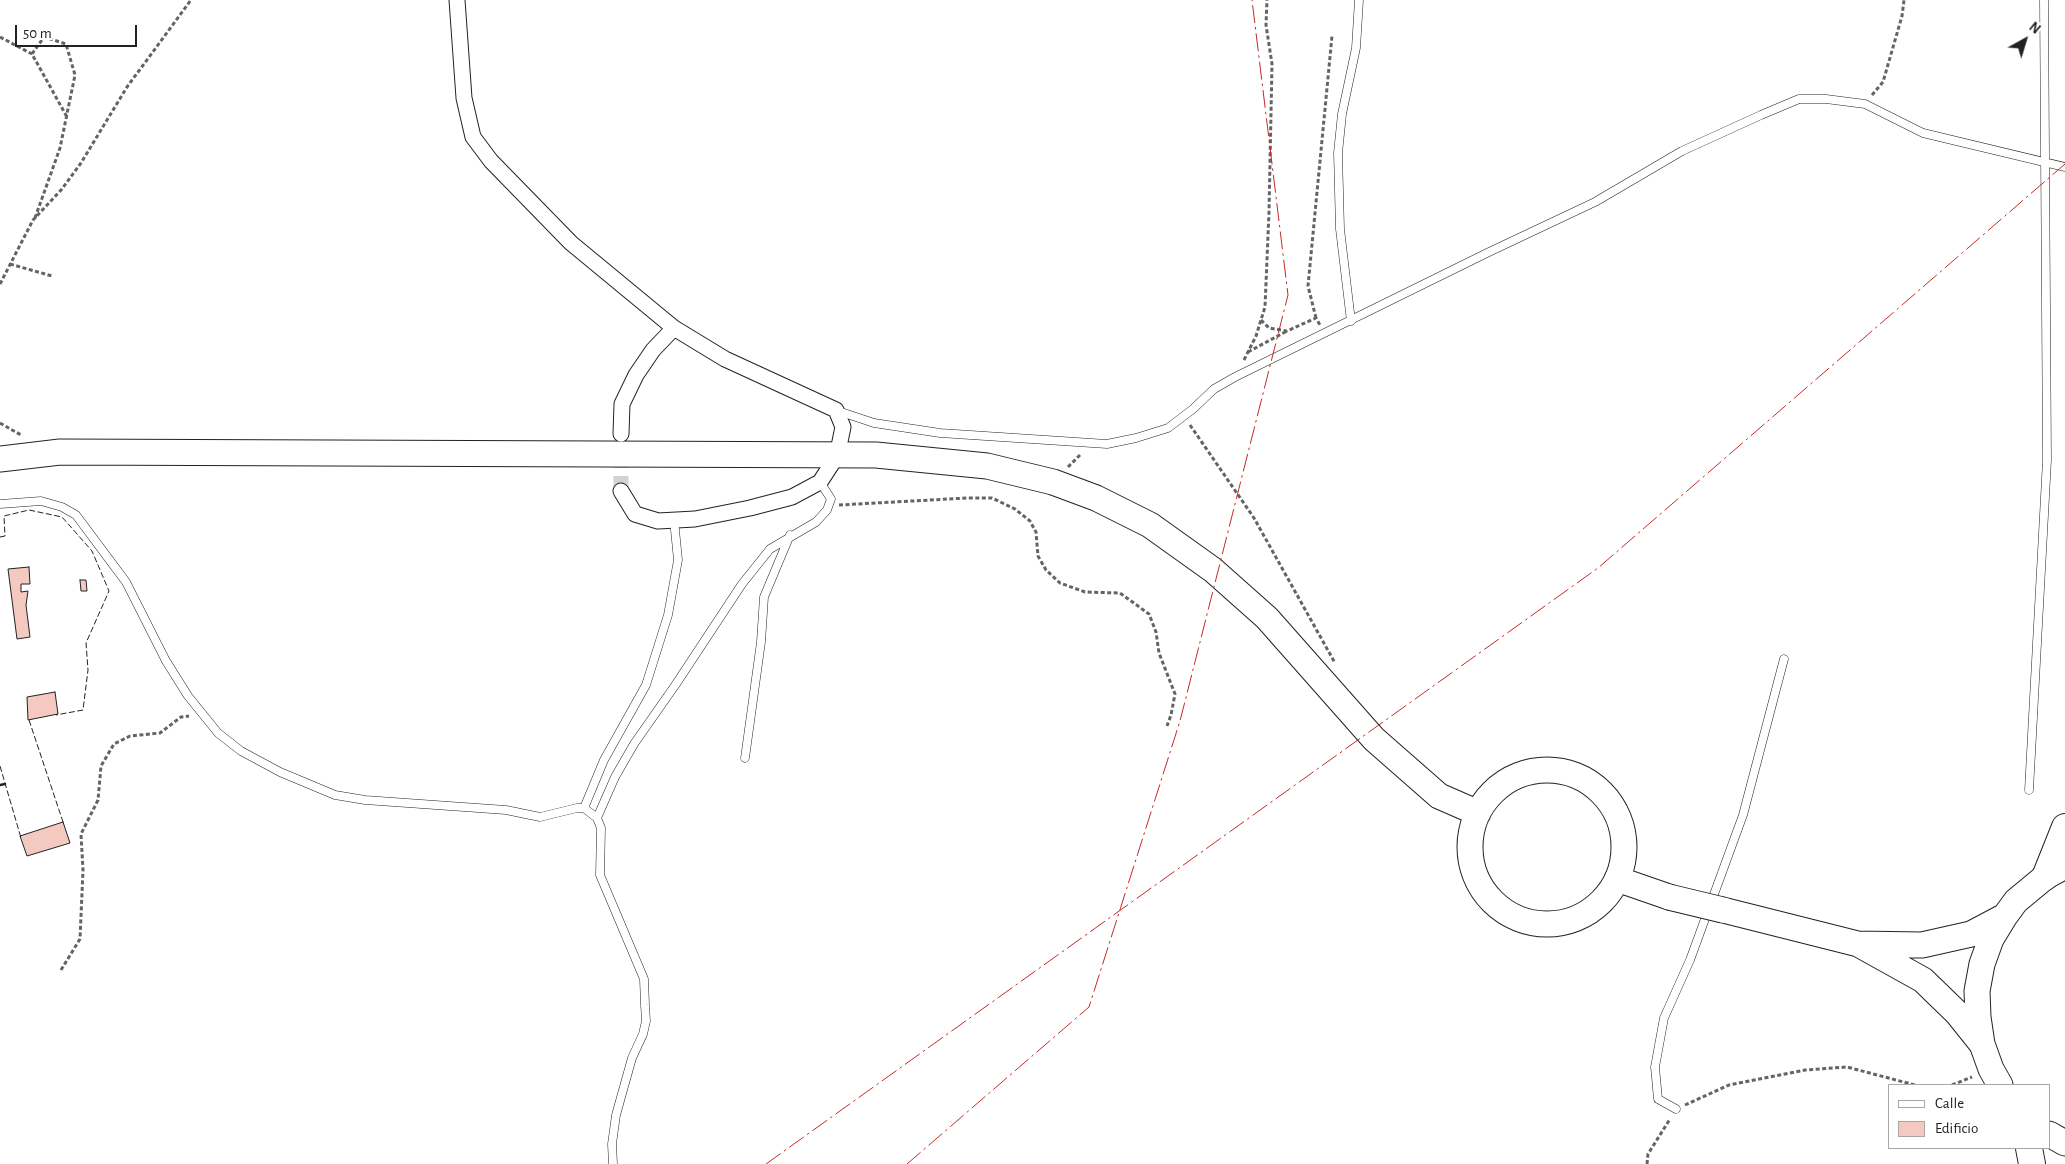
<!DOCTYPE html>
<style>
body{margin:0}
#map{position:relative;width:2065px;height:1164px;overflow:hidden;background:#fff;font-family:"Alegreya Sans",sans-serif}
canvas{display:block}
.legend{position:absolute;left:1888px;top:1084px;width:162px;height:65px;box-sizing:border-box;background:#fff;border:1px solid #a7a7a7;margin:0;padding:6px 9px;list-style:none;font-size:15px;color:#222}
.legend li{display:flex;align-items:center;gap:10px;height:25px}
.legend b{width:25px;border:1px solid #a7a7a7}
.north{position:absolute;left:2000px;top:15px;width:50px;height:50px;-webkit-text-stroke:4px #fff;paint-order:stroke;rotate:39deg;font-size:14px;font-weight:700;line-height:20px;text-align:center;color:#222}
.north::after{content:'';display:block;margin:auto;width:18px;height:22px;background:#222;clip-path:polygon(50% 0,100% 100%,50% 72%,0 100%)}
.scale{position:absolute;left:15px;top:25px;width:122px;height:22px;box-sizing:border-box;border:2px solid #222;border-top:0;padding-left:6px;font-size:15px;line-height:18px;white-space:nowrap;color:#222;-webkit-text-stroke:4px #fff;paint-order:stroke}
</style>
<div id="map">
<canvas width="2065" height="1164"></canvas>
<ul class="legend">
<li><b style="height:6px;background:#fff"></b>Calle</li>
<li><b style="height:14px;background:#f3c9c0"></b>Edificio</li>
</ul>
<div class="north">N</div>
<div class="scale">50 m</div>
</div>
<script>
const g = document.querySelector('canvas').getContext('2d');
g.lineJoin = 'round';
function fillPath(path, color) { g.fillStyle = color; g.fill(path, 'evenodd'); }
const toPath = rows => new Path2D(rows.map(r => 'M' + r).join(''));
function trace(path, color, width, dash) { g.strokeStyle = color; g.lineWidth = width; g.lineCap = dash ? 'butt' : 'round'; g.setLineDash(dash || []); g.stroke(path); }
const building = toPath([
 [29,567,30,584,21,584,21,592,28,591,26,605,30,637,17,639,8,569,29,567],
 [80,580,86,580,87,591,81,591,80,580],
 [55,692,58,714,28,720,27,697,55,692],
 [63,822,70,843,27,856,20,836,63,822]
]);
fillPath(building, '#f3c9c0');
trace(building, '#222', 1);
trace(toPath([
 [621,491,621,448]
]), '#d3d3d3', 15, [15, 8]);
const service = toPath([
 [1351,321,1340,229,1338,153,1342,114,1356,48,1359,0],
 [838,411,874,423,940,433,1107,444,1136,438,1168,428,1193,409,1214,389,1235,377,1489,252,1595,202,1682,151,1761,115,1799,99,1826,99,1865,104,1923,133,2065,167],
 [0,504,41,501,62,507,76,515,126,582,166,661,188,696,218,733,241,751,280,772,335,795,365,800,506,810,540,817,577,808,584,808,597,818,601,828,600,875,644,979,645,1005,646,1021,643,1034,632,1058,616,1115,612,1144,613,1164],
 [745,758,761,642,764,597,790,535],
 [2029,790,2047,460,2044,0],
 [584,808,604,760,646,685,668,615,678,560,674,520],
 [597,818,615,777,634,744,676,684,742,584,770,549,816,522,827,510,831,499,820,482],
 [1676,1109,1658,1099,1655,1067,1664,1018,1690,960,1743,815,1784,659]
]);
const minor = toPath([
 [457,0,464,98,473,137,491,161,571,243,674,328,725,359,836,410,843,427,837,456,820,482,792,497,750,508,695,519,658,521,635,514,621,491],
 [621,434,622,404,636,375,653,350,674,328]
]);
const trunk = toPath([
 [0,459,60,452,876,455,987,466,1053,482,1096,498,1150,525,1213,570,1267,618,1374,739,1439,796,1478,813],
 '1470 847a77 77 0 1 1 154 0a77 77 0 1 1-154 0Z',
 [1617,879,1669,897],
 [1723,910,1858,944,1922,945,1971,934,2005,916],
 [1860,945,1923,980,1957,1013,1981,1043],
 [2000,1085,1991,1069,1982,1044,1978,1017,1977,991,1982,964,1991,939,2005,916,2016,901,2045,877,2065,866],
 [2049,1134,2065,1143]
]);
const motorway = toPath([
 [2045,877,2065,827],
 [2029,1148,2032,1164]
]);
trace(service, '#222', 9);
trace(minor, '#222', 17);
trace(trunk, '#222', 27);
trace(motorway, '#222', 28);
trace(toPath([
 [0,37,32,54],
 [1872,95,1883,82,1902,16,1904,0],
 [35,218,60,148,75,75,66,44,44,37,32,54,67,117],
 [10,264,52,276],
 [0,284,33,220,62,189,81,163,127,87,191,0],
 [1316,318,1308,286,1332,36],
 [1261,320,1269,328,1287,331,1316,318,1320,325],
 [1248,352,1287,331],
 [1244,360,1256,336,1265,307,1269,212,1272,64,1266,25,1267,0],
 [0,423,21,435],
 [1190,425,1254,518,1335,663],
 [1068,467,1081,454],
 [839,505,967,498,992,498,1015,509,1030,521,1036,532,1038,556,1046,570,1060,583,1085,592,1120,593,1149,614,1156,632,1159,653,1175,694,1171,715,1167,726],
 [61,970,80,939,83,870,81,834,98,800,101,766,114,744,130,736,160,733,181,717,189,716],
 [1952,1085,1972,1077],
 [1685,1105,1729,1085,1805,1070,1847,1067,1915,1085],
 [1647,1164,1648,1154,1670,1119]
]), '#646464', 3, [4, 2.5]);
trace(service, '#fff', 8);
trace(minor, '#fff', 15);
trace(trunk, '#fff', 25);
trace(motorway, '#fff', 26);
const trunkBridge = toPath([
 [1669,897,1723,910]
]);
trace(trunkBridge, '#222', 27, []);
trace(trunkBridge, '#fff', 25);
trace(toPath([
 [0,537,5,536,4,516,29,510,62,517,92,551,109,591,86,643,88,670,83,710,56,715],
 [29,720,64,825],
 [0,766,21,838]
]), '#222', 1, [6, 2.5]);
trace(toPath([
 [0,785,5,784]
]), '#222', 2.5);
trace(toPath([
 [766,1164,1598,568,2065,164],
 [907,1164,1089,1007,1180,721,1288,295,1252,0]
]), '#c62828', 1, [18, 4, 2.5, 4]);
</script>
